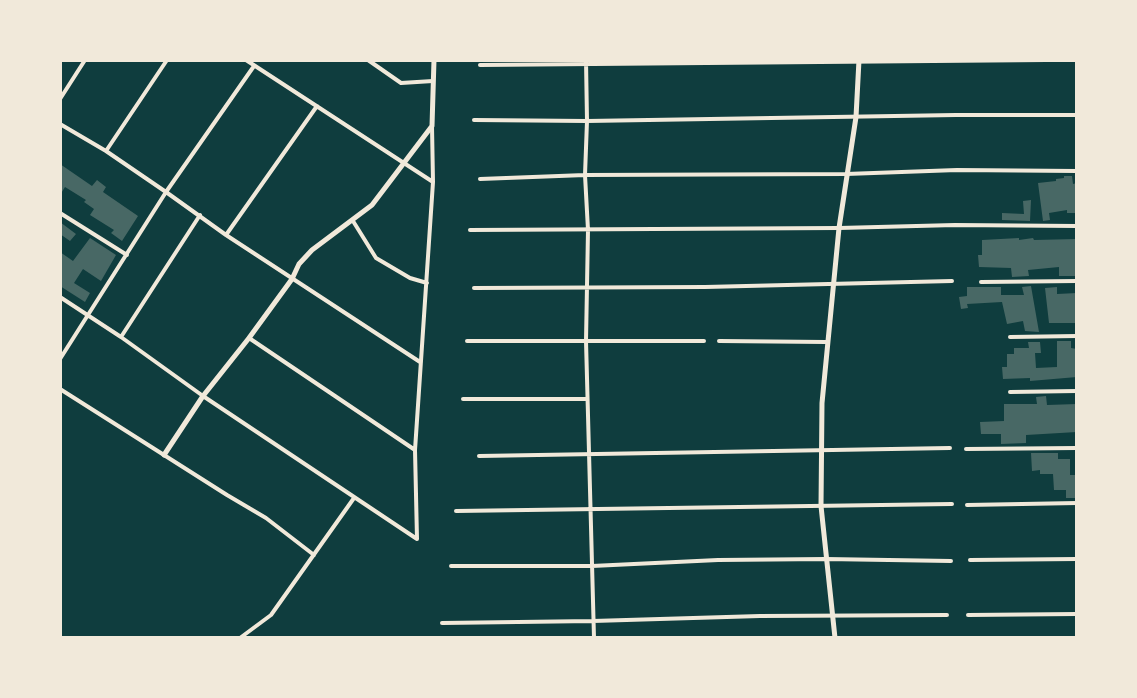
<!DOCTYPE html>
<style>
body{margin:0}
#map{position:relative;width:1137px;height:698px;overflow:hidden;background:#0f3d3e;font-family:"Public Sans",sans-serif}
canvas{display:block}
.frame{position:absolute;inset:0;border:62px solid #f1e9da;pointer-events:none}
</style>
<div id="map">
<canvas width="1137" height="698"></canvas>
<div class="frame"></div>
</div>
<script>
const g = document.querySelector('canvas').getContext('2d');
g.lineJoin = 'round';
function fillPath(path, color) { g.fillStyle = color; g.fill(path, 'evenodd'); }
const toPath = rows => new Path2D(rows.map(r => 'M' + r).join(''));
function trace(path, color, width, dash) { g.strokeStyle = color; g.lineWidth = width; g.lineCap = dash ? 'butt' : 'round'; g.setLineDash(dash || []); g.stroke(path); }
fillPath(toPath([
 [60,164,92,186,97,180,106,187,103,192,138,216,122,241,111,233,114,230,90,215,94,209,84,202,86,200,65,187,60,195],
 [1064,176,1072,176,1073,184,1077,183,1077,213,1067,213,1067,210,1049,213,1050,220,1043,221,1038,183,1056,181,1056,179,1064,178],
 [1031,200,1030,221,1002,220,1002,213,1024,214,1023,201],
 [60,222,76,234,70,241,60,234],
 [90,238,116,255,101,281,83,269,74,283,90,293,85,302,60,286,60,252,73,261],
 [1019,238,1019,240,1033,238,1034,240,1077,239,1077,276,1059,276,1059,267,1028,270,1029,276,1012,277,1011,268,979,267,978,255,982,255,982,240],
 [1031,286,1039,332,1025,331,1023,321,1007,324,1002,302,967,304,968,308,961,309,959,297,967,296,967,287,1001,287,1001,295,1024,295,1022,287],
 [1057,287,1057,294,1077,293,1077,323,1049,323,1045,288],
 [1057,341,1071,341,1071,348,1077,349,1077,377,1030,381,1030,378,1003,379,1002,367,1007,367,1007,354,1014,354,1014,348,1029,348,1028,342,1040,342,1041,353,1035,353,1036,368,1057,367],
 [1046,396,1047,405,1077,404,1077,432,1026,435,1026,443,1001,444,1001,434,981,434,980,422,1004,421,1004,404,1037,404,1036,397],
 [1031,453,1058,453,1058,459,1070,459,1070,475,1077,475,1077,498,1066,498,1066,490,1054,490,1053,474,1040,474,1040,470,1032,471]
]), '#486865');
trace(toPath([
 [246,60,433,182],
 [368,60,401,83,433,81],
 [586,60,587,121,585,175,588,230,586,341,594,638],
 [480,65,1046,60],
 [60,99,85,60],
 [474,120,587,121,956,115,1077,115],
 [60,124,106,151,166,192,226,235,420,362],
 [106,151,167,60],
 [480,179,585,175,846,174,957,170,1077,171],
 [60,213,127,255],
 [353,221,376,258,410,278,427,283],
 [470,230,839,228,955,225,1077,226],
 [226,235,317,106],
 [981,282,1077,281],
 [474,288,705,287,952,281],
 [60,297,121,337,203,396,417,539],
 [121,337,200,215],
 [1010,337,1077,336],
 [249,338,415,450],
 [467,341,704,341],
 [719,341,826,342],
 [60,359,166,192,254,66],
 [60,389,227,495,266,518,314,555],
 [1010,392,1077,391],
 [463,399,587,399],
 [966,449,1077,448],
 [479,456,950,448],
 [967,505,1077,503],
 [456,511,952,504],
 [417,539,415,450,433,182,432,126],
 [970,560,1077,559],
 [451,566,592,566,718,560,826,559,951,561],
 [968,615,1077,614],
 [442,623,593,621,760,616,947,615],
 [240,638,271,615,354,498]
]), '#f1e9da', 4);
trace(toPath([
 [164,455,203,396,249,338,292,279,299,264,312,250,372,205,432,126,434,60],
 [835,638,821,506,822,403,839,228,856,117,859,60]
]), '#f1e9da', 5);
</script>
